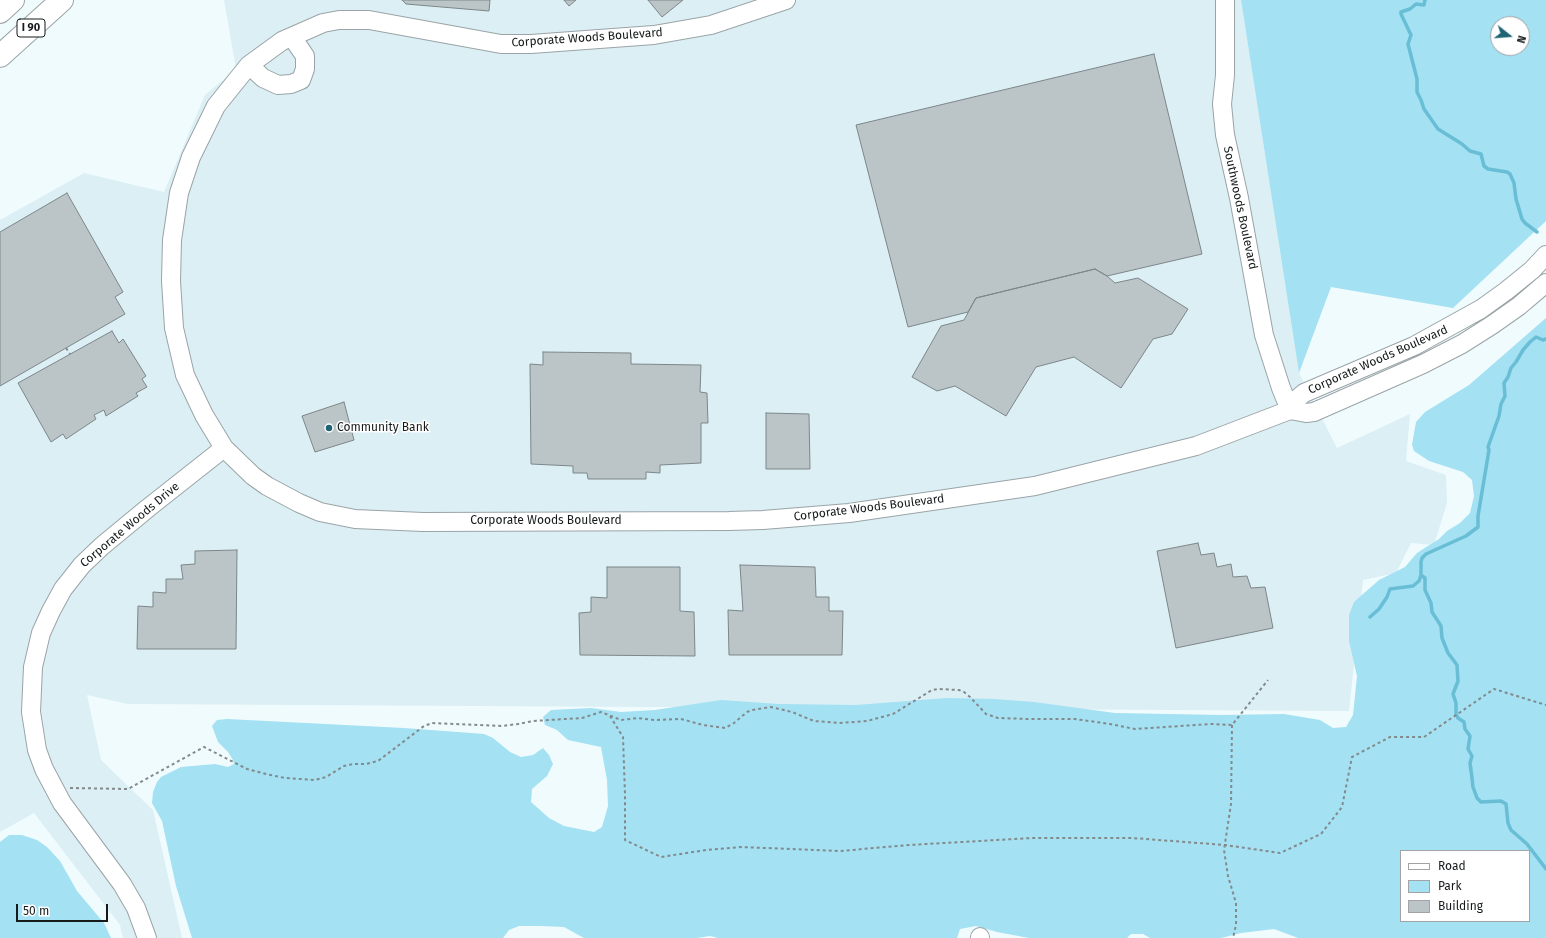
<!DOCTYPE html>
<style>
body{margin:0}
#map{position:relative;width:1546px;height:938px;overflow:hidden;background:#f0fbfe;font-family:"Fira Sans",sans-serif}
canvas{display:block}
.legend{position:absolute;left:1400px;top:850px;width:130px;height:72px;box-sizing:border-box;background:#fff;border:1px solid #a2a3a4;margin:0;padding:5px 7px;list-style:none;font-size:12px;color:#161a1b}
.legend li{display:flex;align-items:center;gap:8px;height:20px}
.legend b{width:20px;border:1px solid #a2a3a4}
.north{position:absolute;left:1490px;top:16px;width:40px;height:40px;box-sizing:border-box;background:#fff;border:1px solid #a2a3a4;border-radius:50%;rotate:107deg;font-size:11px;font-weight:700;line-height:16px;text-align:center;color:#161a1b}
.north::after{content:'';display:block;margin:auto;width:14px;height:18px;background:#1f6475;clip-path:polygon(50% 0,100% 100%,50% 72%,0 100%)}
.scale{position:absolute;left:16px;top:904px;width:92px;height:18px;box-sizing:border-box;border:2px solid #161a1b;border-top:0;padding-left:5px;font-size:12px;line-height:14px;white-space:nowrap;color:#161a1b;-webkit-text-stroke:3px #fff;paint-order:stroke}
</style>
<div id="map">
<canvas width="1546" height="938"></canvas>
<ul class="legend">
<li><b style="height:5px;background:#fff"></b>Road</li>
<li><b style="height:11px;background:#a3e1f3"></b>Park</li>
<li><b style="height:11px;background:#bbc5c8"></b>Building</li>
</ul>
<div class="north">N</div>
<div class="scale">50 m</div>
</div>
<script>
const g = document.querySelector('canvas').getContext('2d');
g.lineJoin = 'round';
function fillPath(path, color) { g.fillStyle = color; g.fill(path, 'evenodd'); }
const toPath = rows => new Path2D(rows.map(r => 'M' + r).join(''));
function trace(path, color, width, dash) { g.strokeStyle = color; g.lineWidth = width; g.lineCap = dash ? 'butt' : 'round'; g.setLineDash(dash || []); g.stroke(path); }
function drawText(font, color, halo, rows, align = 'center') {
  g.font = font + ' "Fira Sans",sans-serif'; g.lineWidth = 3; g.setLineDash([]); g.textBaseline = 'middle'; g.strokeStyle = halo; g.fillStyle = color; for (const [text, x, y, turn = 0] of rows) {
    g.save(); g.translate(x, y); g.rotate((+turn || 0) * Math.PI / 180); g.textAlign = isNaN(turn) ? turn : align; if (halo) g.strokeText(text, 0, 0); g.fillText(text, 0, 0); g.restore();
  }
}
fillPath(toPath([
 [224,0,1241,0,1299,373,1337,448,1410,414,1406,461,1446,475,1447,503,1434,545,1411,543,1396,573,1363,580,1349,711,128,704,87,695,101,760,153,810,182,938,123,938,120,925,34,813,0,832,0,220,84,173,164,192,205,95,236,69]
]), '#dceff5');
fillPath(toPath([
 [1241,0,1546,0,1546,221,1453,308,1331,287,1299,373],
 [1498,24,1522,24,1522,48,1498,48],
 [1546,318,1546,938,1298,938,1274,929,1241,933,1221,938,1150,938,1143,934,1131,934,1127,938,1029,938,997,932,976,926,960,929,957,938,718,938,710,936,697,938,584,938,564,927,541,926,519,926,509,930,503,938,192,938,176,886,162,821,152,803,153,792,157,782,161,777,181,767,215,764,228,767,234,764,233,760,228,752,218,742,212,726,217,720,227,719,404,728,484,734,493,738,510,752,521,757,533,755,543,748,549,755,553,764,547,776,532,789,531,802,549,818,564,826,594,832,602,827,608,806,607,780,601,747,568,740,557,730,545,725,543,717,551,710,591,708,621,712,655,710,721,700,779,704,856,705,947,698,994,699,1034,702,1115,713,1221,715,1284,714,1320,720,1333,728,1346,727,1353,715,1357,676,1349,641,1349,615,1354,602,1379,580,1405,567,1417,553,1439,539,1447,531,1460,523,1470,513,1474,496,1472,480,1463,472,1429,461,1414,451,1412,445,1416,422,1425,412,1469,385],
 [1401,851,1529,851,1529,921,1401,921],
 [9,835,22,835,37,840,47,847,60,861,77,891,104,923,111,938,0,938,0,842]
]), '#a3e1f3');
trace(toPath([
 [1425,0,1424,5,1416,4,1410,9,1401,12,1401,14,1411,35,1408,44,1417,79,1417,92,1421,100,1424,109,1438,129,1462,144,1470,151,1481,154,1484,166,1488,169,1507,172,1510,174,1514,183,1516,199,1522,219,1525,223,1537,232],
 [1421,575,1425,578,1425,590,1431,603,1432,612,1441,626,1442,638,1448,653,1457,665,1458,681,1453,694,1456,703,1456,714,1458,718,1464,722,1465,729,1470,736,1468,749,1472,756,1470,763,1472,778,1473,787,1477,798,1481,802,1501,801,1506,804,1508,823,1511,830,1527,844,1546,869],
 [1370,617,1379,609,1387,597,1390,589,1413,586,1419,581,1421,575,1421,562,1422,558,1426,554,1466,536,1478,527,1478,516,1489,450,1488,447,1499,416,1501,404,1505,396,1504,383,1508,377,1511,368,1516,362,1523,350,1530,342,1536,337,1543,340,1546,339]
]), '#69bed5', 3.5);
const building = toPath([
 [402,0,490,0,489,11,406,4,402,0],
 [564,0,576,0,569,6,564,0],
 [648,0,683,0,662,17,648,0],
 [1154,54,1202,254,1107,276,1095,269,976,298,968,312,908,327,856,125,1154,54],
 [67,193,123,292,115,297,125,314,0,386,0,232,67,193],
 [1095,269,1107,276,1115,283,1138,278,1188,309,1172,334,1153,339,1121,388,1074,357,1036,367,1006,416,955,386,937,391,912,377,941,326,964,320,976,298,1095,269],
 [112,331,119,343,123,339,146,376,142,379,147,387,136,393,138,396,106,416,104,410,94,415,96,419,66,439,63,434,51,442,18,383,112,331],
 [543,352,631,353,631,364,701,365,700,392,707,393,708,423,701,423,701,463,660,465,660,473,646,472,646,479,588,479,587,473,573,473,573,466,531,464,530,364,543,365,543,352],
 [344,402,354,440,315,452,302,416,344,402],
 [766,413,809,414,810,469,766,469,766,413],
 [1198,543,1201,555,1214,553,1217,567,1231,564,1233,577,1247,576,1251,588,1265,587,1273,628,1176,648,1157,551,1198,543],
 [237,550,236,649,137,649,138,606,153,607,153,592,166,593,166,579,183,579,181,565,195,564,195,551,237,550],
 [740,565,815,567,816,597,829,597,829,611,843,611,842,655,729,655,728,610,743,611,740,565],
 [607,567,680,567,680,611,694,612,695,656,580,655,579,613,591,612,591,597,607,598,607,567]
]);
fillPath(building, '#bbc5c8');
trace(building, '#7d878a', 1);
const minor = toPath([
 [786,0,711,25,654,35,531,44,501,44,369,20,339,20,323,23,282,41,249,65,216,106,191,157,179,193,172,240,171,281,174,328,185,375,204,415,224,448,253,476,267,486,299,503,320,512,355,519,423,522,729,521,763,520,849,513,1035,486,1196,446,1290,410,1306,413,1314,412,1423,364,1462,344,1492,325,1519,306,1546,283],
 [1225,0,1225,75,1222,104,1225,135,1239,198,1264,335,1281,388,1290,410],
 [249,65,263,78,278,85,291,84,301,80,305,69,305,56,292,37],
 [1290,410,1297,399,1304,393,1414,346,1481,309,1506,291,1532,270,1546,255],
 [147,938,136,908,122,884,62,803,44,769,37,750,31,712,33,667,41,633,51,611,63,589,82,565,102,546,148,508,224,448],
 [980,938,980,937]
]);
const highway = toPath([
 [0,12,13,0],
 [0,56,62,0]
]);
trace(minor, '#9aa4a7', 20);
trace(highway, '#9aa4a7', 24);
trace(toPath([
 [66,348,70,354],
 [610,716,623,737,625,795,625,840,661,857,706,850,741,847,840,851,909,845,1032,838,1132,838,1225,845,1280,853,1321,834,1342,807,1352,757,1390,737,1424,737,1494,689,1546,705],
 [1232,725,1231,804,1224,850,1228,876,1236,903,1236,925,1233,938],
 [70,788,128,789,204,747,247,769,266,774,285,778,315,780,326,777,344,766,353,764,366,764,378,761,424,726,432,723,502,726,518,724,533,721,582,718,601,712,621,720,638,718,654,720,681,719,703,725,725,728,734,723,747,712,752,710,771,707,792,712,814,721,840,723,867,721,893,714,932,690,939,689,959,690,964,692,970,697,986,714,998,718,1028,719,1075,719,1110,724,1135,729,1211,724,1232,725,1268,680]
]), '#838a8c', 2, [3, 3]);
trace(minor, '#fff', 18);
trace(highway, '#fff', 22);
for (const [x, y, r, color] of [
 [329,428,4,"#1f6475"]
]) { const dot = new Path2D(); dot.arc(x, y, r, 0, 2 * Math.PI); g.fillStyle = color; g.fill(dot); trace(dot, '#fff', 1.5); }
for (const [x, y, w] of [
 [31,28,28]
]) { const box = new Path2D(); box.roundRect(x - w / 2, y - 9, w, 18, 3); g.fillStyle = '#fff'; g.fill(box); trace(box, '#161a1b', 1); }
drawText('bold 11px', '#161a1b', null, [
 ["I 90",31,28]
]);
drawText('12px', '#161a1b', '#fff', [
 ["Corporate Woods Boulevard",587,38,-4],
 ["Southwoods Boulevard",1240,208,78],
 ["Corporate Woods Boulevard",1378,360,-24],
 ["Corporate Woods Boulevard",869,508,-7],
 ["Corporate Woods Boulevard",546,521],
 ["Corporate Woods Drive",130,525,-40]
]);
drawText('12px', '#161a1b', '#fff', [
 ["Community Bank",337,428]
], 'left');
</script>
